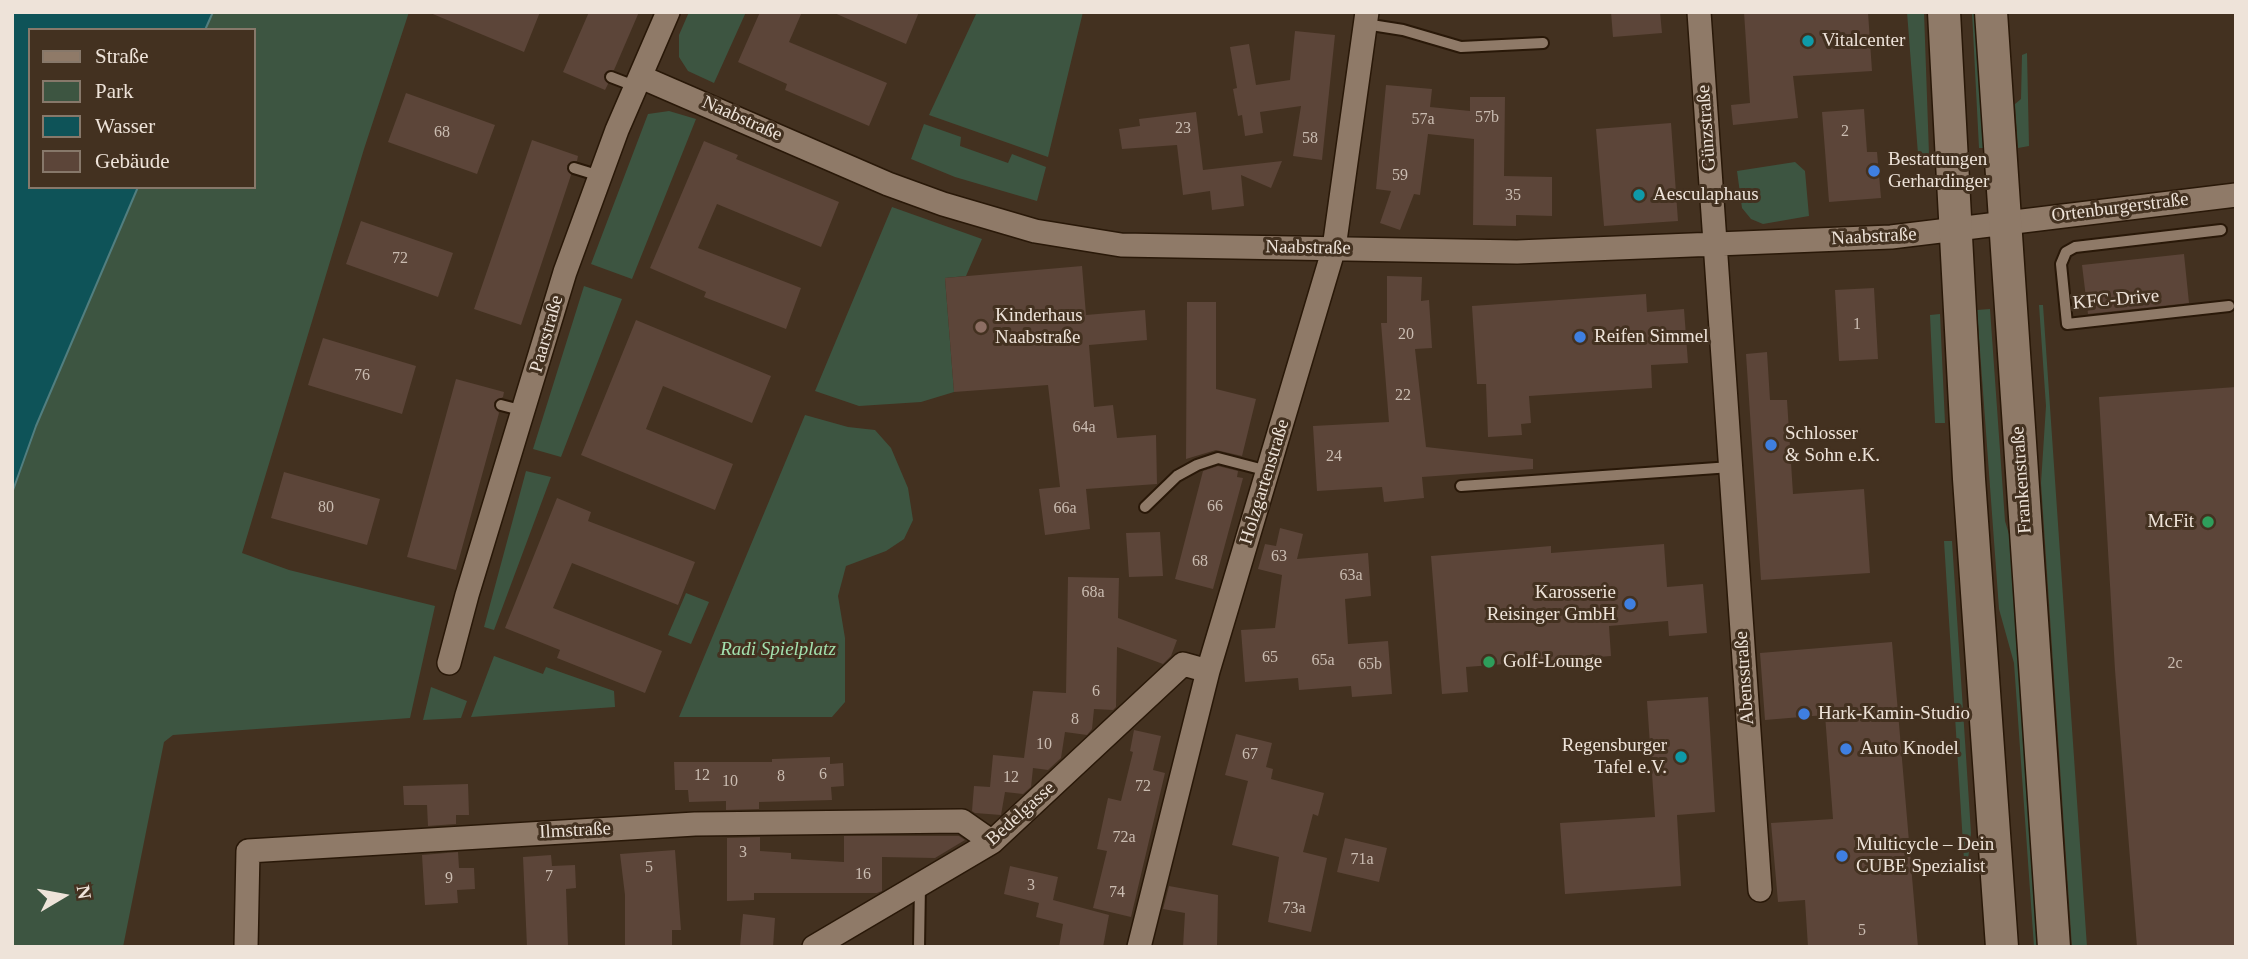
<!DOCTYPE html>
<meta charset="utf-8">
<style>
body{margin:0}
#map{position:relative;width:2248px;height:959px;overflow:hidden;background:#433120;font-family:Georgia,serif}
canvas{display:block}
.frame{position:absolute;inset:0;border:14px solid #eee3d9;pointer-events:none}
.legend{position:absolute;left:28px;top:28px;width:228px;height:161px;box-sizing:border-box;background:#433120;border:2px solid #87786a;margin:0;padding:9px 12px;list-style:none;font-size:21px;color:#eee3d9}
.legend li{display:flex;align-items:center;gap:14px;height:35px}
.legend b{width:35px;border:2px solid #87786a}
.north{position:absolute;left:28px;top:861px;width:70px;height:70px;-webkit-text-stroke:5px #433120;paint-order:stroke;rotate:80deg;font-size:19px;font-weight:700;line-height:28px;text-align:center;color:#eee3d9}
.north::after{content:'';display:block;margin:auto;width:24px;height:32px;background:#eee3d9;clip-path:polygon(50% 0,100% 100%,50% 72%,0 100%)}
</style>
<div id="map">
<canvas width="2248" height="959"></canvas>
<div class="frame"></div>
<ul class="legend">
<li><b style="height:9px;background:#8f7a68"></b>Straße</li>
<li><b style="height:19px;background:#3d5541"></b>Park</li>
<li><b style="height:19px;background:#0e5358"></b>Wasser</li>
<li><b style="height:19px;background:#5c4539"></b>Gebäude</li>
</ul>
<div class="north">N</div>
</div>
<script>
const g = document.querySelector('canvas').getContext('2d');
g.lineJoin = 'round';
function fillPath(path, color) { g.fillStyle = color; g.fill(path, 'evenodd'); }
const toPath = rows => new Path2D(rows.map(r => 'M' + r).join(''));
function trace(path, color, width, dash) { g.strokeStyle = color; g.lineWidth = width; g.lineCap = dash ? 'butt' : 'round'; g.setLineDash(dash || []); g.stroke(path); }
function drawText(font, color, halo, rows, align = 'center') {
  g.font = font + ' Georgia,serif'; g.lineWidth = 6; g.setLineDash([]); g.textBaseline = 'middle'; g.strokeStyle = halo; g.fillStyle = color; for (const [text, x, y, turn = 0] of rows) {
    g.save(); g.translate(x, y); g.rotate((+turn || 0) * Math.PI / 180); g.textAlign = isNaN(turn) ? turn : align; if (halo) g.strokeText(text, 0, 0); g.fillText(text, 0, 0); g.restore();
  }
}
fillPath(toPath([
 [213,12,409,12,364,149,242,553,289,570,435,606,410,718,173,735,164,742,123,947,12,947,12,493,36,426,138,187,254,187,254,30,205,30],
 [689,12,746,12,714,83,688,71,679,57,679,35],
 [977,12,1083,12,1048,157,929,115],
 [1907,12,1924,12,1929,154,1918,154],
 [1972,12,1978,12,1987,148,1979,148],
 [2027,53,2029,146,2018,148,2015,104,2021,99,2022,55],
 [669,111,696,119,632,279,591,264,648,114],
 [924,124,961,137,960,146,1008,163,1012,154,1046,167,1037,201,955,177,911,159],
 [1795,162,1805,171,1809,216,1763,224,1751,219,1742,208,1737,171],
 [892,207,982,239,966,276,945,278,954,392,921,402,859,406,815,391],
 [584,286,622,299,561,457,533,449],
 [2039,305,2043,305,2087,947,2072,947,2041,483,2046,406],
 [1990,309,2005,521,2015,554,2044,947,2034,947,2014,663,1999,609,1977,310],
 [1940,314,1945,423,1935,423,1930,315],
 [805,415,848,427,875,430,891,448,908,488,913,520,904,539,886,551,846,566,838,596,845,638,845,702,832,717,679,717],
 [526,471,551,477,494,630,484,627],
 [1944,541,1952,541,1971,833,1968,860,1964,860],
 [686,593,709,602,691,644,668,635],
 [494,656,543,674,546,667,614,691,615,707,471,717],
 [431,687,467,701,461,718,423,720]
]), '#3d5541');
const water = toPath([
 [12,12,213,12,205,30,30,30,30,187,138,187,36,426,12,493,12,12]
]);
fillPath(water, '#0e5358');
trace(water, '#517e7f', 2);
fillPath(toPath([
 [428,12,540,12,524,52],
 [589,12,639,12,614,70,604,74,608,84,605,90,563,72],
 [760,12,802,12,789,42,887,83,869,126,785,90,787,84,738,62],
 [832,12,919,12,906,44],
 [1611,12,1660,12,1662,33,1613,37],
 [1744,12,1868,12,1872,71,1793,76,1798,118,1733,125,1731,105,1750,103],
 [1295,31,1335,35,1322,160,1293,156,1301,106,1260,112,1263,133,1245,136,1242,115,1238,116,1233,89,1237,88,1230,47,1249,44,1256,85,1290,80],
 [1386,85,1432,89,1430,107,1470,111,1470,97,1505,97,1504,176,1552,177,1552,216,1516,215,1516,226,1473,225,1474,139,1428,134,1420,195,1414,194,1400,230,1380,223,1391,191,1376,189],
 [406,93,495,125,477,174,388,142],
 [1864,109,1867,152,1877,152,1881,198,1829,202,1822,112],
 [1196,112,1203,170,1282,161,1271,188,1241,175,1244,206,1212,210,1210,191,1183,195,1177,145,1122,149,1119,129,1140,126,1139,119],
 [1671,123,1678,221,1604,226,1596,129],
 [532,140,578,156,577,161,567,165,571,175,521,325,474,309],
 [704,141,738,155,736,159,839,202,821,247,717,204,698,248,801,288,786,329,704,297,706,292,650,268],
 [361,221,453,253,438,297,346,264],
 [2184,254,2189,303,2088,314,2082,265],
 [1082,266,1086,315,1145,310,1147,340,1089,345,1094,407,1113,405,1117,438,1156,435,1157,484,1086,489,1090,529,1045,535,1039,489,1060,487,1048,385,954,392,945,278],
 [1387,276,1422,277,1421,301,1429,300,1432,348,1415,349,1426,447,1533,459,1533,469,1422,477,1424,498,1384,502,1382,487,1317,491,1313,426,1389,422,1381,323,1387,323],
 [1874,288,1878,359,1839,361,1835,290],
 [1646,294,1647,312,1684,309,1688,363,1651,365,1652,388,1529,396,1531,423,1521,424,1522,435,1488,437,1486,384,1477,384,1472,306],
 [1187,302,1216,302,1216,389,1256,399,1242,456,1216,450,1186,459],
 [636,320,771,376,752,423,663,386,646,429,733,464,715,510,581,455],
 [323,338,416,366,402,414,308,385],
 [1767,352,1770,400,1787,400,1793,494,1864,489,1870,573,1761,580,1746,354],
 [456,379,504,392,503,397,494,402,499,413,456,570,407,557],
 [2236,387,2236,947,2137,947,2115,670,2099,397],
 [1218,466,1238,471,1237,477,1243,478,1213,589,1175,579,1203,471],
 [284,472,380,499,367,545,271,518],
 [557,498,591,512,588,521,695,562,678,605,572,563,553,608,662,651,645,693,557,658,560,650,505,628],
 [1280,528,1303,534,1297,559,1368,553,1371,596,1345,599,1348,644,1388,641,1392,694,1352,697,1351,686,1299,690,1298,678,1245,682,1241,630,1275,628,1282,575,1258,569,1265,544,1276,546],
 [1160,532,1163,576,1129,577,1126,533],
 [1664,544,1667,587,1703,584,1707,633,1669,636,1668,621,1609,626,1611,656,1466,667,1468,692,1442,694,1431,556,1551,546,1551,553],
 [1068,577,1119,578,1118,618,1177,640,1171,656,1163,664,1117,647,1116,707,1113,710,1094,709,1092,729,1087,735,1065,732,1061,758,1048,770,1033,768,1031,787,1023,794,1005,792,1001,815,975,813,972,811,974,786,990,787,993,755,1024,758,1033,691,1066,693],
 [1892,642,1918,947,1808,947,1805,900,1778,902,1771,823,1833,819,1825,715,1765,720,1760,653],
 [1708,697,1715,812,1677,815,1681,886,1565,894,1560,823,1655,817,1647,701],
 [1134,730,1161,736,1153,770,1165,773,1131,917,1093,908,1107,851,1097,849,1108,798,1121,801,1133,752,1130,751],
 [1236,734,1272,743,1266,767,1273,769,1271,779,1324,793,1318,816,1313,814,1303,852,1327,858,1311,932,1268,922,1279,857,1232,845,1248,781,1225,775],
 [830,757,830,764,843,763,844,786,831,787,832,800,759,802,759,809,726,810,726,801,689,802,688,790,675,790,674,762,772,762,772,759],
 [468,784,469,815,456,815,456,824,428,826,427,805,404,805,403,786],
 [844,836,959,836,965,840,935,858,882,857,882,891,877,893,754,893,754,900,727,901,727,838,760,837,760,851,791,853,791,859,844,862],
 [1345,838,1387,848,1379,882,1337,872],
 [675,850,681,930,672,930,672,947,625,947,625,895,620,854],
 [458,852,459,868,474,868,475,889,457,890,458,903,425,905,422,855],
 [551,855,552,866,575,865,576,888,566,889,568,946,527,947,523,857],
 [1010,866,1058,877,1053,900,1109,915,1103,947,1059,947,1063,924,1036,917,1039,903,1004,894],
 [1169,886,1218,895,1217,947,1183,947,1185,913,1163,909],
 [743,914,775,918,773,947,740,947]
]), '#5c4539');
const lane = toPath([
 [1365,24,1403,30,1461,47,1543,43],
 [611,77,637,87],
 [574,168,600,176],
 [2221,230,2075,247,2066,252,2061,264,2067,324,2229,306],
 [501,405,524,411],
 [1461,486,1731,467],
 [1145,507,1177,476,1197,465,1218,458,1268,471],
 [919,947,920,884]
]);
const street = toPath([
 [1699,12,1760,890],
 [641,77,888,184,943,204,1035,231,1121,245,1517,252,1891,237,2236,195],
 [449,663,467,595,565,272,617,130,668,12],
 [246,947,248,851,695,824,962,821,992,842],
 [814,947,992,842,1183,664,1208,671],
 [1139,947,1208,671,1334,248,1367,12]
]);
const secondary = toPath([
 [1944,12,1969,479,2002,947],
 [1991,12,2054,947]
]);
trace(lane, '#291808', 14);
trace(street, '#291808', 26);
trace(secondary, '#291808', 35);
trace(lane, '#8f7a68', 10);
trace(street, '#8f7a68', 23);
trace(secondary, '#8f7a68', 32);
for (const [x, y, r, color] of [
 [1808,41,7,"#0f9aa8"],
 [1874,171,7,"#3f7fe0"],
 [1639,195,7,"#0f9aa8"],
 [981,327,7,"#8d6e63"],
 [1580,337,7,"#3f7fe0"],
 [1771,445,7,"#3f7fe0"],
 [2208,522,7,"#2e9e5b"],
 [1630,604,7,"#3f7fe0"],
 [1489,662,7,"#2e9e5b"],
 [1804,714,7,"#3f7fe0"],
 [1846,749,7,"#3f7fe0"],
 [1681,757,7,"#0f9aa8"],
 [1842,856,7,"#3f7fe0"]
]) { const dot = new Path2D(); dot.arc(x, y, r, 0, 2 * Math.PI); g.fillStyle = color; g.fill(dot); trace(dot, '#433120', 2.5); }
drawText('16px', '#cabcb1', null, [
 ["57b",1487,118],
 ["57a",1423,120],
 ["23",1183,129],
 ["2",1845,132],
 ["68",442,133],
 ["58",1310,139],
 ["59",1400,176],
 ["35",1513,196],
 ["72",400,259],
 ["1",1857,325],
 ["20",1406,335],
 ["76",362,376],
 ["22",1403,396],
 ["64a",1084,428],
 ["24",1334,457],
 ["66",1215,507],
 ["80",326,508],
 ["66a",1065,509],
 ["63",1279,557],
 ["68",1200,562],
 ["63a",1351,576],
 ["68a",1093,593],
 ["65",1270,658],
 ["65a",1323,661],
 ["2c",2175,664],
 ["65b",1370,665],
 ["6",1096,692],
 ["8",1075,720],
 ["10",1044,745],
 ["67",1250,755],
 ["6",823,775],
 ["12",702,776],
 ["8",781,777],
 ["12",1011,778],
 ["10",730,782],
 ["72",1143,787],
 ["72a",1124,838],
 ["3",743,853],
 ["71a",1362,860],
 ["5",649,868],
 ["16",863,875],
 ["7",549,877],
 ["9",449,879],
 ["3",1031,886],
 ["74",1117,893],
 ["73a",1294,909],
 ["5",1862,931]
]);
drawText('19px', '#eee3d9', '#433120', [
 ["Vitalcenter",1822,41],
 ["Bestattungen",1888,160],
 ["Gerhardinger",1888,182],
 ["Aesculaphaus",1653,195],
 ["Kinderhaus",995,316],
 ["Naabstraße",995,338],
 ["Reifen Simmel",1594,337],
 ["Schlosser",1785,434],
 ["& Sohn e.K.",1785,456],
 ["McFit",2194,522,"right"],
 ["Karosserie",1616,593,"right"],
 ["Reisinger GmbH",1616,615,"right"],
 ["Golf-Lounge",1503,662],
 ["Hark-Kamin-Studio",1818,714],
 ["Regensburger",1667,746,"right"],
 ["Tafel e.V.",1667,768,"right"],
 ["Auto Knodel",1860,749],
 ["Multicycle – Dein",1856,845],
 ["CUBE Spezialist",1856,867]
], 'left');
drawText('19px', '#eee3d9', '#433120', [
 ["Naabstraße",742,119,24],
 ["Günzstraße",1707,128,-94],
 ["Ortenburgerstraße",2120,208,-7],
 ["Naabstraße",1874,237,-3],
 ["Naabstraße",1308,248,1],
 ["KFC-Drive",2116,300,-5],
 ["Paarstraße",547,334,-74],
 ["Frankenstraße",2022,480,-94],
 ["Holzgartenstraße",1265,482,-73],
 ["Abensstraße",1745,678,-94],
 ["Bedelgasse",1021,814,-42],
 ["Ilmstraße",575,831,-3]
]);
drawText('italic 19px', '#a2e0ae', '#433120', [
 ["Radi Spielplatz",778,650]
]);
</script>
